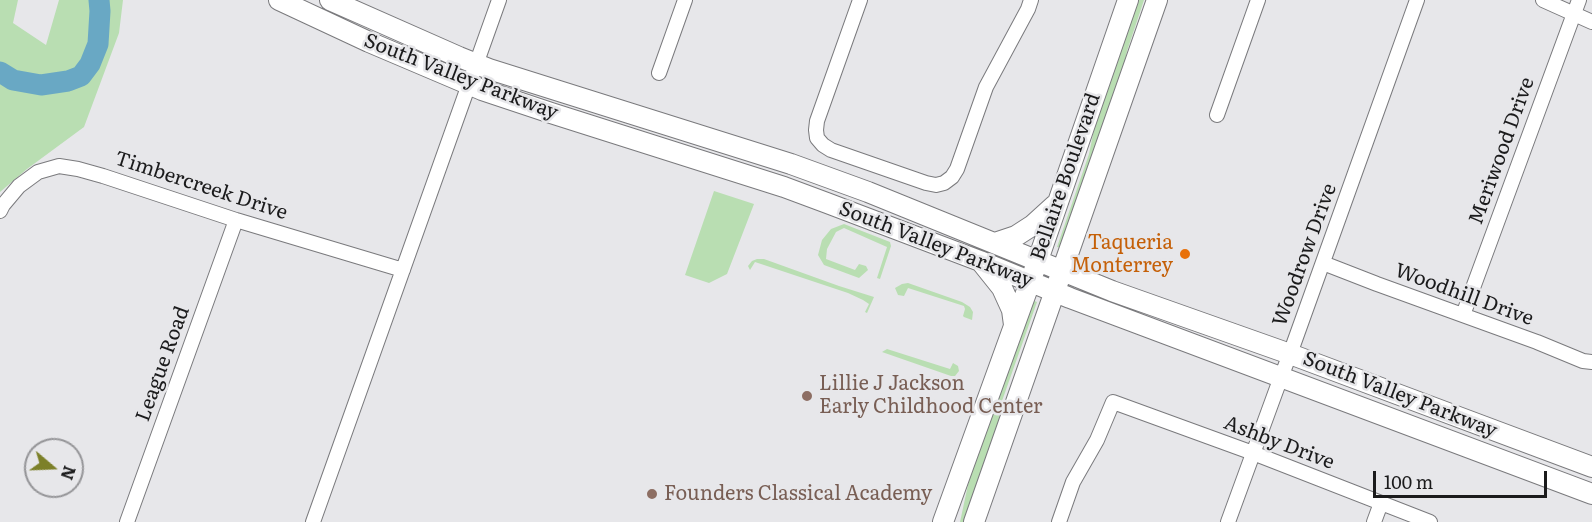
<!DOCTYPE html>
<style>
body{margin:0}
#map{position:relative;width:1592px;height:522px;overflow:hidden;background:#e7e7ea;font-family:Literata,serif}
canvas{display:block}
.north{position:absolute;left:24px;top:438px;width:60px;height:60px;box-sizing:border-box;background:#e7e7ea;border:2px solid #959598;border-radius:50%;rotate:109deg;font-size:16px;font-weight:700;line-height:24px;text-align:center;color:#1b1b1c}
.north::after{content:'';display:block;margin:auto;width:21px;height:27px;background:#7c8029;clip-path:polygon(50% 0,100% 100%,50% 72%,0 100%)}
.scale{position:absolute;left:1373px;top:471px;width:174px;height:27px;box-sizing:border-box;border:3px solid #1b1b1c;border-top:0;padding-left:8px;font-size:18px;line-height:21px;white-space:nowrap;color:#1b1b1c;-webkit-text-stroke:4px #e7e7ea;paint-order:stroke}
</style>
<div id="map">
<canvas width="1592" height="522"></canvas>
<div class="north">N</div>
<div class="scale">100 m</div>
</div>
<script>
const g = document.querySelector('canvas').getContext('2d');
g.lineJoin = 'round';
function fillPath(path, color) { g.fillStyle = color; g.fill(path, 'evenodd'); }
const toPath = rows => new Path2D(rows.map(r => 'M' + r).join(''));
function trace(path, color, width, dash) { g.strokeStyle = color; g.lineWidth = width; g.lineCap = dash ? 'butt' : 'round'; g.setLineDash(dash || []); g.stroke(path); }
function drawText(font, color, halo, rows, align = 'center') {
  g.font = font + ' Literata,serif'; g.lineWidth = 5; g.setLineDash([]); g.textBaseline = 'middle'; g.strokeStyle = halo; g.fillStyle = color; for (const [text, x, y, turn = 0] of rows) {
    g.save(); g.translate(x, y); g.rotate((+turn || 0) * Math.PI / 180); g.textAlign = isNaN(turn) ? turn : align; if (halo) g.strokeText(text, 0, 0); g.fillText(text, 0, 0); g.restore();
  }
}
fillPath(toPath([
 [0,0,18,0,13,23,46,45,59,0,123,0,119,33,84,127,27,169,0,192],
 [1137,0,1144,0,1127,51,1119,90,1062,248,1057,247,1089,154,1098,110],
 [714,191,754,204,727,274,709,283,685,275],
 [844,224,890,242,891,246,880,279,877,278,887,247,844,228,836,232,827,249,826,259,855,270,859,264,866,266,868,270,859,278,824,265,818,255,822,240,831,229],
 [757,259,764,259,839,286,874,297,867,313,865,312,869,304,863,300,848,293,755,262,750,270,748,266,752,261],
 [908,283,962,302,970,307,973,312,972,320,964,317,963,316,965,309,964,306,908,288,904,296,898,295,895,288,902,284],
 [1032,300,1037,302,1002,401,998,424,966,522,960,522,971,471],
 [887,349,950,369,953,363,958,366,959,371,955,376,951,376,882,352]
]), '#b9deb2');
trace(toPath([
 [0,72,13,80,41,85,68,81,81,76,90,64,98,44,100,11,99,0]
]), '#69a8c4', 21);
const street = toPath([
 [860,0,817,121,816,130,817,138,823,145,831,150,926,183,936,185,944,183,952,177,957,169,986,87,1028,9,1031,0],
 [1543,0,1592,22],
 [659,73,685,0],
 [1217,115,1258,0],
 [0,211,3,205,19,186,38,172,59,166,78,169,103,176,236,220,403,270],
 [1323,263,1377,284,1537,342,1583,361,1592,362],
 [1463,315,1579,0],
 [127,522,236,220],
 [313,522,499,0],
 [1059,522,1073,482,1097,440,1113,402,1253,453,1430,522],
 [1228,522,1281,377,1290,354,1417,0],
 [1374,522,1381,503]
]);
const secondary = toPath([
 [279,0,369,42,482,90,551,113,784,187,827,203,980,261,1070,298,1592,494],
 [330,0,459,57,489,69,791,164,868,192,1112,291,1290,354,1592,467],
 [995,243,1016,236,1033,225,1055,205],
 [982,263,1002,288,1012,310,1014,325],
 [943,522,1038,260,1128,0],
 [974,522,1157,0]
]);
trace(street, '#7a7a7d', 16);
trace(secondary, '#7a7a7d', 22);
trace(street, '#fff', 14);
trace(secondary, '#fff', 20);
for (const [x, y, r, color] of [
 [1185,254,6,"#e8710a"],
 [807,396,6,"#8d6e63"],
 [652,494,6,"#8d6e63"]
]) { const dot = new Path2D(); dot.arc(x, y, r, 0, 2 * Math.PI); g.fillStyle = color; g.fill(dot); trace(dot, '#e7e7ea', 2); }
drawText('20px', '#1b1b1c', '#e7e7ea', [
 ["South Valley Parkway",461,77,21],
 ["Meriwood Drive",1502,151,-70],
 ["Bellaire Boulevard",1066,177,-71],
 ["Timbercreek Drive",201,186,18],
 ["South Valley Parkway",936,245,21],
 ["Woodrow Drive",1305,255,-70],
 ["Woodhill Drive",1464,295,20],
 ["League Road",163,364,-70],
 ["South Valley Parkway",1400,395,21],
 ["Ashby Drive",1279,443,21]
]);
drawText('20px', '#c56008', '#e7e7ea', [
 ["Taqueria",1173,243],
 ["Monterrey",1173,266]
], 'right');
drawText('20px', '#785e54', '#e7e7ea', [
 ["Lillie J Jackson",819,384],
 ["Early Childhood Center",819,407],
 ["Founders Classical Academy",664,494]
], 'left');
</script>
